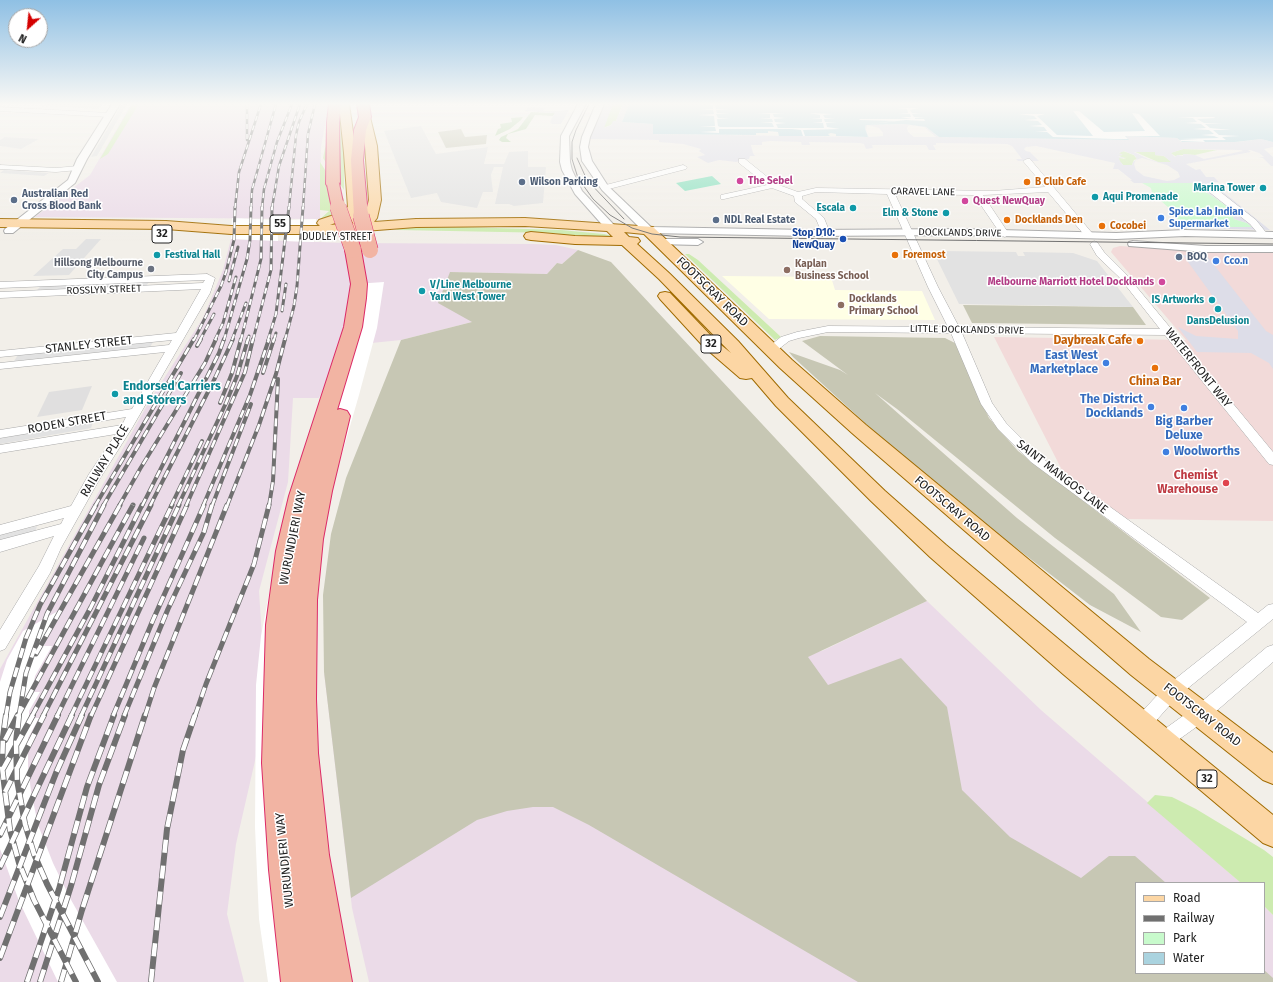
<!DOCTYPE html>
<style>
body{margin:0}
#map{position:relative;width:1273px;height:982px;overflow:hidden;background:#f2efe9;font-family:"Fira Sans",sans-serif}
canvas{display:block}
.legend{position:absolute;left:1135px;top:882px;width:130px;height:92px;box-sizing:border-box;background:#fff;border:1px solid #a7a7a7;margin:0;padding:5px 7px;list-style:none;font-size:12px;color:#222}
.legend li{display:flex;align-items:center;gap:8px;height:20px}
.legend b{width:20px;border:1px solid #a7a7a7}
.north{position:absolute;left:8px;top:8px;width:40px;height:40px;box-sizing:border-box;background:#fff;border:1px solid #a7a7a7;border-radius:50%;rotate:207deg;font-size:11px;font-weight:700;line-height:16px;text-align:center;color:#222}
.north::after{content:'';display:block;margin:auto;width:14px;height:18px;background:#d40000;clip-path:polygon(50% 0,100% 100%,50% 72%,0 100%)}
</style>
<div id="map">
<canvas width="1273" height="982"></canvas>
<ul class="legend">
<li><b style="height:5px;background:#fcd6a4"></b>Road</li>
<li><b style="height:5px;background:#707070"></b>Railway</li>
<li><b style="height:11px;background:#c8facc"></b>Park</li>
<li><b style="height:11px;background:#aad3df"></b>Water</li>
</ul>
<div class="north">N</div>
</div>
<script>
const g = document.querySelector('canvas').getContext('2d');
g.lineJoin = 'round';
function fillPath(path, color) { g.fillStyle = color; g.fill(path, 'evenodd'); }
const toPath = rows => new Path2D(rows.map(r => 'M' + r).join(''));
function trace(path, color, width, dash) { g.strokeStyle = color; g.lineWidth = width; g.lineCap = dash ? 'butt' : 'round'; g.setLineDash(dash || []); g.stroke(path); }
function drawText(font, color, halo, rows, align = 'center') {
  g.font = font + ' "Fira Sans",sans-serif'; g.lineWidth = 3; g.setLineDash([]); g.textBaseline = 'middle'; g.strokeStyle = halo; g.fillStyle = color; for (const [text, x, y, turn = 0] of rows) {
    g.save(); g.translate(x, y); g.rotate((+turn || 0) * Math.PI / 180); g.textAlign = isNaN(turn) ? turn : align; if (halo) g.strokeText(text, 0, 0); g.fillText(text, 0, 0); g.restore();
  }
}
fillPath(toPath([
 [92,386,82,410,37,417,49,392]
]), '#e0dfdf');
fillPath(toPath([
 [1120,246,1207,252,1273,252,1273,521,1127,519,1064,474,994,337,1186,340,1111,252,1113,248]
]), '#f2dad9');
fillPath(toPath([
 [131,104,329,104,321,147,320,219,35,217,90,175],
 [231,239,345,243,533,244,556,245,578,250,562,264,557,263,547,274,450,272,472,322,401,340,342,346,319,398,293,398,288,482,259,591,262,638,257,752,236,844,227,914,244,982,0,982,0,669,150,400,203,318,223,270],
 [927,601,1041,710,1241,883,1136,883,1136,973,1264,973,1264,906,1273,915,1273,982,369,982,352,908,324,672,341,719,822,651]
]), '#ebdbe8');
fillPath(toPath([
 [722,276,831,277,835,290,922,291,935,320,769,319]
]), '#ffffe5');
fillPath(toPath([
 [461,129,465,137,487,135,486,144,446,148,438,132],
 [578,250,611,262,927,601,808,657,828,685,901,658,947,707,962,790,1010,837,1081,878,1109,856,1135,856,1166,883,1136,883,1136,973,1264,973,1264,970,1273,978,1273,982,858,982,589,825,553,807,533,807,507,811,477,820,351,898,324,672,323,595,331,534,346,478,401,340,472,322,438,303,450,272,547,274,557,263,562,264],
 [963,305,1133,307,1146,325,972,323],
 [820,336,945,338,955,343,989,418,1018,451,1210,598,1182,620,1161,617,1055,538,897,409,875,393,1017,518,1114,594,1141,632,1090,605,922,475,793,357,789,352,840,370,848,375,802,341]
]), '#c7c7b4');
fillPath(toPath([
 [132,104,139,104,108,154,100,159],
 [613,104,623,104,616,121,611,125,603,128],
 [341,123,344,147,344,190,323,158,325,148,338,124],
 [1183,149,1217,150,1195,155,1183,154,1184,155,1177,155,1177,157,1170,153],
 [1123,151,1134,155,1137,159,1134,160,1132,165,1123,165,1119,161,1119,158,1126,159,1117,155,1119,153],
 [1133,151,1155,152,1155,155,1164,156,1172,162,1158,162],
 [320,162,344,199,345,205,345,209,328,218,319,220,329,211,320,210],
 [430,226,561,230,604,234,612,236,606,238,588,238,553,233,398,230,390,228],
 [685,254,689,254,698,260,781,337,775,340],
 [1155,795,1172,797,1196,809,1264,850,1273,857,1273,915,1264,906,1264,883,1241,883,1147,803]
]), '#cdebb0');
fillPath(toPath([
 [531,112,555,113,553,116,535,115,526,129,508,134,506,138,511,142,502,142,499,140,501,137,518,129],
 [523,117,521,120,510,129,495,136,498,129,501,128,500,124,512,122,511,118]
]), '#add19e');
fillPath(toPath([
 [1142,183,1198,183,1198,188,1211,195,1237,213,1233,217,1234,219,1247,223,1252,227,1199,227,1184,223,1170,214,1169,208,1152,193,1151,188]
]), '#c8facc');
fillPath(toPath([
 [712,176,721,184,685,191,676,183]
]), '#88e0be');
fillPath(toPath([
 [46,104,102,104,99,109,42,106],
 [122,104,127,104,97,156,91,157],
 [421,126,436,154,488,147,484,164,504,164,509,152,528,151,528,167,546,167,543,203,514,206,509,204,495,204,503,167,494,167,491,175,493,192,483,192,477,208,441,202,437,193,411,198,384,131],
 [5,137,39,139,21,149,0,146,0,140],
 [4,170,49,173,44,176,0,173],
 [86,239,101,239,69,275,33,276,63,249,76,249],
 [941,251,1016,252,1018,256,1025,256,1023,252,1073,253,1097,261,1133,307,959,304,935,255,943,255],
 [150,281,146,286,37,290,41,286],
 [153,342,150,347,14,361,18,355],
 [93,422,91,428,0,444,0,438],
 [37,526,35,533,0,542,0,535]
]), '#e2e2e2');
fillPath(toPath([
 [603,104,613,104,604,128,611,125,613,121,616,121,623,104,629,104,622,122,653,124,653,134,868,137,865,128,866,125,906,124,926,127,939,137,1129,140,1125,136,1177,138,1181,142,1237,142,1261,139,1273,142,1273,147,1264,149,1273,157,1273,166,1271,166,1263,158,1258,158,1264,157,1259,153,1250,150,1248,150,1251,152,1186,164,1196,170,1200,169,1206,177,1214,177,1219,182,1211,182,1270,230,1187,228,1187,230,1175,230,1185,223,1199,227,1252,227,1247,223,1234,219,1233,217,1237,213,1211,195,1198,188,1198,183,1134,183,1130,180,1132,180,1118,169,1113,169,1115,163,1036,146,1026,147,1024,149,1026,151,1030,152,1039,161,1018,161,1016,159,1022,159,1012,146,1007,144,936,143,936,145,933,145,936,150,929,150,926,145,872,145,873,148,866,149,864,144,860,143,809,142,810,145,802,145,801,142,770,141,762,142,762,145,751,145,753,153,755,156,750,156,749,159,736,162,719,160,708,163,697,157,705,155,699,151,701,149,683,144,659,142,659,140,589,139],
 [867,125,879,128,883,133,883,136,869,137,866,131],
 [909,125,924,127,936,137,914,137,908,132,907,128],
 [1183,149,1240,150,1243,151,1204,159,1195,155,1183,154,1183,156,1177,155,1175,157,1171,153],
 [1124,151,1134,155,1137,159,1133,162,1132,165,1123,165,1120,161,1119,158,1127,158,1120,157,1118,156,1123,155,1119,153],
 [1134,152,1155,152,1155,155,1164,156,1171,162,1158,162,1148,159],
 [1142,158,1167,165,1178,172,1180,177,1174,180,1167,181,1144,176,1136,170,1134,164,1136,160],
 [528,107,545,108,543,111,556,111,569,110,561,124,552,124,550,122,555,113,525,111],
 [1183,255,1207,256,1266,331,1273,335,1273,369,1269,363,1251,353,1197,352,1178,327,1196,336,1238,339,1238,331]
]), '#dddde8');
fillPath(toPath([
 [629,104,1273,104,1273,142,1261,139,1235,142,1182,142,1177,138,1126,136,1129,140,939,137,926,127,905,124,866,125,865,128,868,137,836,136,836,134,831,133,828,134,830,136,779,136,778,132,768,131,768,133,756,133,756,135,653,134,653,124,622,122]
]), '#aad3df');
fillPath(toPath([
 [697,104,727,104,715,105,716,109,729,109,716,110,717,113,729,114,716,114,718,118,730,118,717,119,718,126,720,127,774,127,772,123,760,123,773,122,772,119,759,118,770,118,770,114,757,113,784,113,773,114,774,117,785,118,774,119,775,122,786,123,776,124,778,128,824,128,823,123,812,122,822,122,822,119,811,118,820,118,820,115,809,113,833,114,823,115,825,118,835,119,824,119,825,122,837,123,826,123,827,127,840,129,803,130,805,136,803,136,801,130,792,129,719,129,719,133,700,132,716,131,715,127,699,126,715,126,714,116,698,115,714,114,713,110,698,110,713,109,713,105],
 [896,108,919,108,910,110,912,113,921,113,912,114,914,117,925,118,915,118,915,119,924,119,925,121,906,120,871,124,894,121,860,120,859,119,912,119,901,117,911,117,910,114,898,113,908,113,907,109],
 [1073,111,1079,111,1104,132,1145,131,1132,113,1139,114,1160,136,1125,136,1128,139,1115,139,1053,137,1047,132,1035,132,1047,131,1044,127,1029,126,1042,125,1038,121,1024,120,1037,119,1034,116,1019,114,1045,114,1037,116,1057,135,1093,136],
 [1177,117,1214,117,1215,118,1197,119,1204,123,1223,124,1205,124,1210,128,1231,130,1213,130,1219,135,1240,136,1222,137,1226,140,1203,140,1205,142,1181,141,1180,140,1199,140,1178,139,1219,138,1214,136,1201,135,1214,134,1209,130,1193,129,1206,128,1201,124,1185,123,1197,122,1193,118],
 [232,218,277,220,278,241,231,239],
 [316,219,314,242,283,241,285,220],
 [384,282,377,328,359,395,331,492,318,567,309,696,340,982,268,982,259,919,255,827,256,685,261,636,278,547,351,317,355,284],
 [58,611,44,646,52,646,35,676,32,692,40,692,29,711,29,718,39,718,28,738,28,767,31,791,38,825,53,863,70,898,117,982,58,982,19,901,0,849,0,682,7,660,23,631]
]), '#fff');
const minor = toPath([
 [0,107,109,113,112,115,109,117,0,111,0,107],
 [739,159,745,159,776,184,798,192,816,188,993,191,1045,187,1023,161,1027,159,1030,159,1092,233,1093,235,1092,237,1086,237,1048,192,983,195,1009,234,1005,237,1002,236,974,195,895,194,938,287,959,327,1160,329,1119,277,1097,256,1090,244,1094,241,1097,242,1104,252,1125,273,1273,452,1273,465,1269,464,1165,335,962,333,992,403,1006,423,1039,456,1258,613,1268,605,1273,604,1273,619,1177,697,1147,731,1141,733,1135,731,1133,725,1135,719,1165,687,1247,622,1031,462,998,429,981,404,951,333,828,332,799,338,789,341,775,352,767,352,766,350,767,348,781,337,797,332,828,326,948,327,928,287,887,194,816,192,802,196,802,199,824,218,830,233,826,236,822,233,816,219,795,202,794,196,772,188,724,199,721,199,721,195,767,185,739,163,739,159],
 [0,165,56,168,78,166,82,168,78,170,56,172,0,169,0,165],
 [683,165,687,167,686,169,605,190,601,188,602,186,683,165],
 [1208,187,1214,187,1256,220,1268,235,1267,237,1261,237,1250,224,1208,191,1208,187],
 [207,274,215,278,210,293,132,428,99,480,61,548,50,573,5,649,0,651,0,630,39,566,54,536,0,552,0,540,61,524,64,518,0,535,0,525,71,506,89,474,116,434,0,453,0,445,122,425,126,417,0,438,0,430,132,409,165,352,0,369,0,363,169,345,172,340,0,357,0,351,176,333,201,289,0,298,0,292,203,283,205,280,0,288,0,282,207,274],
 [1273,645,1273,662,1206,720,1167,748,1161,750,1155,748,1152,742,1155,736,1194,708,1267,647,1273,645]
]);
const tertiary = toPath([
 [112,104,120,104,87,159,75,183,13,233,5,233,4,231,5,229,68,180,77,159,112,104],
 [578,104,586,104,569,136,570,162,572,170,582,191,614,225,615,227,614,229,606,229,575,194,562,170,560,162,561,136,578,104],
 [596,104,604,104,590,137,588,147,592,161,608,186,651,227,809,230,961,229,1116,233,1185,230,1273,232,1273,238,1185,236,1116,239,961,235,809,236,648,233,644,232,602,190,582,161,580,147,582,137,596,104],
 [661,239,698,239,703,242,698,245,657,244,656,242,661,239],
 [1133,241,1206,246,1273,246,1273,252,1206,252,1129,246,1128,244,1129,242,1133,241]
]);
const primary = toPath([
 [339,104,349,104,356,153,360,209,364,218,369,200,365,146,360,117,365,114,370,117,377,146,381,200,377,218,374,222,416,219,525,218,653,227,792,360,866,425,1149,659,1273,753,1273,784,1263,780,1131,675,852,433,780,368,644,234,624,232,629,237,638,238,640,241,637,244,669,273,738,341,788,398,885,491,946,545,1081,658,1273,815,1273,847,1263,843,1063,674,930,557,871,501,776,406,752,378,746,379,740,378,704,347,660,299,658,296,660,293,665,292,670,293,716,341,731,353,659,279,622,245,575,244,531,240,526,239,524,236,526,233,531,232,575,236,613,237,607,231,525,226,416,227,364,231,355,234,350,232,319,234,231,234,166,229,0,227,0,219,166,221,231,226,320,226,317,223,319,220,334,215,348,207,344,153,339,104],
 [350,217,353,223,356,223,330,225,350,217]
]);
const trunk = toPath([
 [329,104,341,104,339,122,340,184,338,187,333,188,328,187,326,184,327,122,329,104],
 [357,104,369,104,371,117,366,130,363,160,368,216,366,219,361,220,356,219,354,216,351,160,354,130,359,117,357,104],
 [353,245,358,247,361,250,367,284,366,298,362,327,337,410,340,409,347,411,350,416,332,491,323,539,317,600,316,699,318,753,329,855,352,982,281,982,269,870,262,763,266,625,276,551,289,496,344,327,351,284,345,250,348,247,353,245]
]);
trace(minor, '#a9a9a9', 1);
trace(tertiary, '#a9a9a9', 2);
trace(primary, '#a06b00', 2);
trace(trunk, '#dc2a67', 2);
fillPath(minor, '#fff');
fillPath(tertiary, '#fff');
fillPath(primary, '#fcd6a4');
fillPath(trunk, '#f2b4a3');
trace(toPath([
 [589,104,576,130,572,142,572,159,578,178,593,199,610,215,632,228,652,234,680,237,1273,244],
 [577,158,587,180,624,219]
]), '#707070', 1);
const railFar4 = toPath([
 [247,104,247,140],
 [235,208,239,172,261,104],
 [251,208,252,190,276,104],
 [262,208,264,189,277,142,292,104],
 [272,208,279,166,300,104],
 [289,208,296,135,299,122,307,104],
 [303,208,308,134,315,104]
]);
const railFar3 = toPath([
 [229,281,238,247],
 [282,311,286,284],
 [194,340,221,286,226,272,234,240,235,207],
 [200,340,214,314],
 [215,340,223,323,236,277],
 [224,340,247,259,250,240,251,207],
 [232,340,246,303],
 [241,340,261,259,262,207],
 [248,340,249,336],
 [253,340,271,270,272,207],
 [268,340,276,314,289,207],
 [274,340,276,333],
 [285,340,294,306,297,286,303,207]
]);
const railFar2 = toPath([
 [197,346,201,339],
 [263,373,274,339],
 [220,403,232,373,241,339],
 [95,506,194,339],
 [103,506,181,373],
 [119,506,140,469,205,363,216,339],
 [142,506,219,353,224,339],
 [150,506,215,378,233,339],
 [171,506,202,441],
 [178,506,226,403,237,376,248,339],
 [186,506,245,372,253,339],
 [203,506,250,395,269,339],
 [212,506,251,404],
 [227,506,259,425,276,374,285,339],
 [269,506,273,481,278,379]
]);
const railFar1 = toPath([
 [36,654,120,505],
 [6,716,10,692,26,638,40,605,96,505],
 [18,716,133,505],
 [19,716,26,673,47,614,104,505],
 [32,716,91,607,142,505],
 [43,716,151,505],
 [57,716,144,538],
 [71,716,172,505],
 [81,716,179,505],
 [91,716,187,505],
 [113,716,153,620,204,505],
 [124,716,168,609,204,532,212,505],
 [145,716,154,688,227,505],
 [195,716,206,684,254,564,269,505]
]);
const rail = toPath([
 [6,715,3,737,2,767,10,830,19,863,34,900,76,982],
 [19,715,16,742,17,780,25,824,34,854,47,884,98,982],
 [5,740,18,715],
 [3,769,33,715],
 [5,792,44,715],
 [0,835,58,715],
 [0,867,72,715],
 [0,917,56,773,82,715],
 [0,958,91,715],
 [27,982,59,889,87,787,114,715],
 [40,982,71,886,99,785,125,715],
 [61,982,82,910,145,715],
 [151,982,167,829,183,750,195,715]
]);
trace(railFar4, '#707070', 2.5);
trace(railFar3, '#707070', 3);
trace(railFar2, '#707070', 4);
trace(railFar1, '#707070', 5);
trace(rail, '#707070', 6);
trace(railFar4, '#fff', 1.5, [5]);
trace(railFar3, '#fff', 2, [6]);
trace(railFar2, '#fff', 2.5, [8]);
trace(railFar1, '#fff', 3.5, [10]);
trace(rail, '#fff', 4.5, [13]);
const trunkBridgeFar1 = toPath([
 [333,184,338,208]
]);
const trunkBridge = toPath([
 [338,207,353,250],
 [361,216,370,250]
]);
trace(trunkBridgeFar1, '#dc2a67', 14, []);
trace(trunkBridge, '#dc2a67', 17, []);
trace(trunkBridgeFar1, '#f2b4a3', 12);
trace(trunkBridge, '#f2b4a3', 16);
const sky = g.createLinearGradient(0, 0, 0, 242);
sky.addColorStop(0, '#8fc0e4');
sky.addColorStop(0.43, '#f9f8f5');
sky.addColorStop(1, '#f9f8f500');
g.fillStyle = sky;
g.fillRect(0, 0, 1273, 242);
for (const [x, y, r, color] of [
 [740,181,4,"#d1479c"],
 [522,182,4,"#5c6f8a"],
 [1027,182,4,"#e8710a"],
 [1263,188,4,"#0f9aa8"],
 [1095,197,4,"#0f9aa8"],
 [14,200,4,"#5c6f8a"],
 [965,201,4,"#d1479c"],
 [853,208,4,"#0f9aa8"],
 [946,213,4,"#0f9aa8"],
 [1161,218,4,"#3f7fe0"],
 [716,220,4,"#5c6f8a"],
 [1007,220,4,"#e8710a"],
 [1102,226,4,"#e8710a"],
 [843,239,4,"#1a4fb4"],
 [157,255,4,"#0f9aa8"],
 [895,255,4,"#e8710a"],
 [1179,257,4,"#5c6f8a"],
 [1216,261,4,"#3f7fe0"],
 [151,269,4,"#6b7280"],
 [787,270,4,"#8d6e63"],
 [1162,282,4,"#d1479c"],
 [422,291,4,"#0f9aa8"],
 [1212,300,4,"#0f9aa8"],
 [841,305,4,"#8d6e63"],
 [1218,309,4,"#0f9aa8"],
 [1140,341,4,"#e8710a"],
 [1106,363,4,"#3f7fe0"],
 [1155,368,4,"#e8710a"],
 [115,394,4,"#0f9aa8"],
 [1151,407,4,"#3f7fe0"],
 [1184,408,4,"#3f7fe0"],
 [1166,452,4,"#3f7fe0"],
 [1226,483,4,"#e0444e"]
]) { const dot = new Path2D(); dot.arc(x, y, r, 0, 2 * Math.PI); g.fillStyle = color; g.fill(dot); trace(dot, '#fff', 1.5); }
drawText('bold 10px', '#b23c85', '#fff', [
 ["The Sebel",748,181],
 ["Quest NewQuay",973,201],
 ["Melbourne Marriott Hotel Docklands",1154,282,"right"]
], 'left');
drawText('bold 10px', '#4e5e75', '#fff', [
 ["Wilson Parking",530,182],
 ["Australian Red",22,194],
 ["Cross Blood Bank",22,206],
 ["NDL Real Estate",724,220],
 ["BOQ",1187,257]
], 'left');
drawText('bold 10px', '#c56008', '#fff', [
 ["B Club Cafe",1035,182],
 ["Docklands Den",1015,220],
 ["Cocobei",1110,226],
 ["Foremost",903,255]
], 'left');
drawText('bold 10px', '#0d838f', '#fff', [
 ["Marina Tower",1255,188],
 ["Aqui Promenade",1103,197,"left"],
 ["Escala",845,208],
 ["Elm & Stone",938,213],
 ["Festival Hall",165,255,"left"],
 ["V/Line Melbourne",430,285,"left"],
 ["Yard West Tower",430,297,"left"],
 ["IS Artworks",1204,300],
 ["DansDelusion",1218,321,"center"]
], 'right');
drawText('10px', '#222', '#fff', [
 ["CARAVEL LANE",923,192,1],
 ["DOCKLANDS DRIVE",960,233,1],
 ["DUDLEY STREET",337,237],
 ["ROSSLYN STREET",104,290,-2],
 ["LITTLE DOCKLANDS DRIVE",967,330,1]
]);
drawText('bold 10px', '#366cbe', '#fff', [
 ["Spice Lab Indian",1169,212],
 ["Supermarket",1169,224],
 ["Cco.n",1224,261]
], 'left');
drawText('bold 10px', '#164399', '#fff', [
 ["Stop D10:",835,233],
 ["NewQuay",835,245]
], 'right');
drawText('bold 10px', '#5b616d', '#fff', [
 ["Hillsong Melbourne",143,263],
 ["City Campus",143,275]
], 'right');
drawText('bold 10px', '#785e54', '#fff', [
 ["Kaplan",795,264],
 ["Business School",795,276],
 ["Docklands",849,299],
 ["Primary School",849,311]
], 'left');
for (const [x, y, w] of [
 [280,224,20],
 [162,234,20],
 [711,344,20],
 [1207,779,20]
]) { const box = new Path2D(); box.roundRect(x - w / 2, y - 9, w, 18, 3); g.fillStyle = '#fff'; g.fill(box); trace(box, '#222', 1); }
drawText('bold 11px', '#222', null, [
 ["55",280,224],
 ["32",162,234],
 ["32",711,344],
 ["32",1207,779]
]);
drawText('12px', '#222', '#fff', [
 ["FOOTSCRAY ROAD",712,292,44],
 ["STANLEY STREET",89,345,-6],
 ["WATERFRONT WAY",1198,368,51],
 ["RODEN STREET",67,423,-10],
 ["RAILWAY PLACE",105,461,-59],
 ["SAINT MANGOS LANE",1062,477,38],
 ["FOOTSCRAY ROAD",952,509,40],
 ["WURUNDJERI WAY",293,538,-79],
 ["FOOTSCRAY ROAD",1202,715,38],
 ["WURUNDJERI WAY",285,860,-96]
]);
drawText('bold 12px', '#c56008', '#fff', [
 ["Daybreak Cafe",1132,341],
 ["China Bar",1155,382,"center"]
], 'right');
drawText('bold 12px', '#366cbe', '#fff', [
 ["East West",1098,356],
 ["Marketplace",1098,370],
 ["The District",1143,400],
 ["Docklands",1143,414],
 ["Big Barber",1184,422,"center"],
 ["Deluxe",1184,436,"center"],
 ["Woolworths",1174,452,"left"]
], 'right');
drawText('bold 12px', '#0d838f', '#fff', [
 ["Endorsed Carriers",123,387],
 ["and Storers",123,401]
], 'left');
drawText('bold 12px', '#be3a42', '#fff', [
 ["Chemist",1218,476],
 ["Warehouse",1218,490]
], 'right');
</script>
